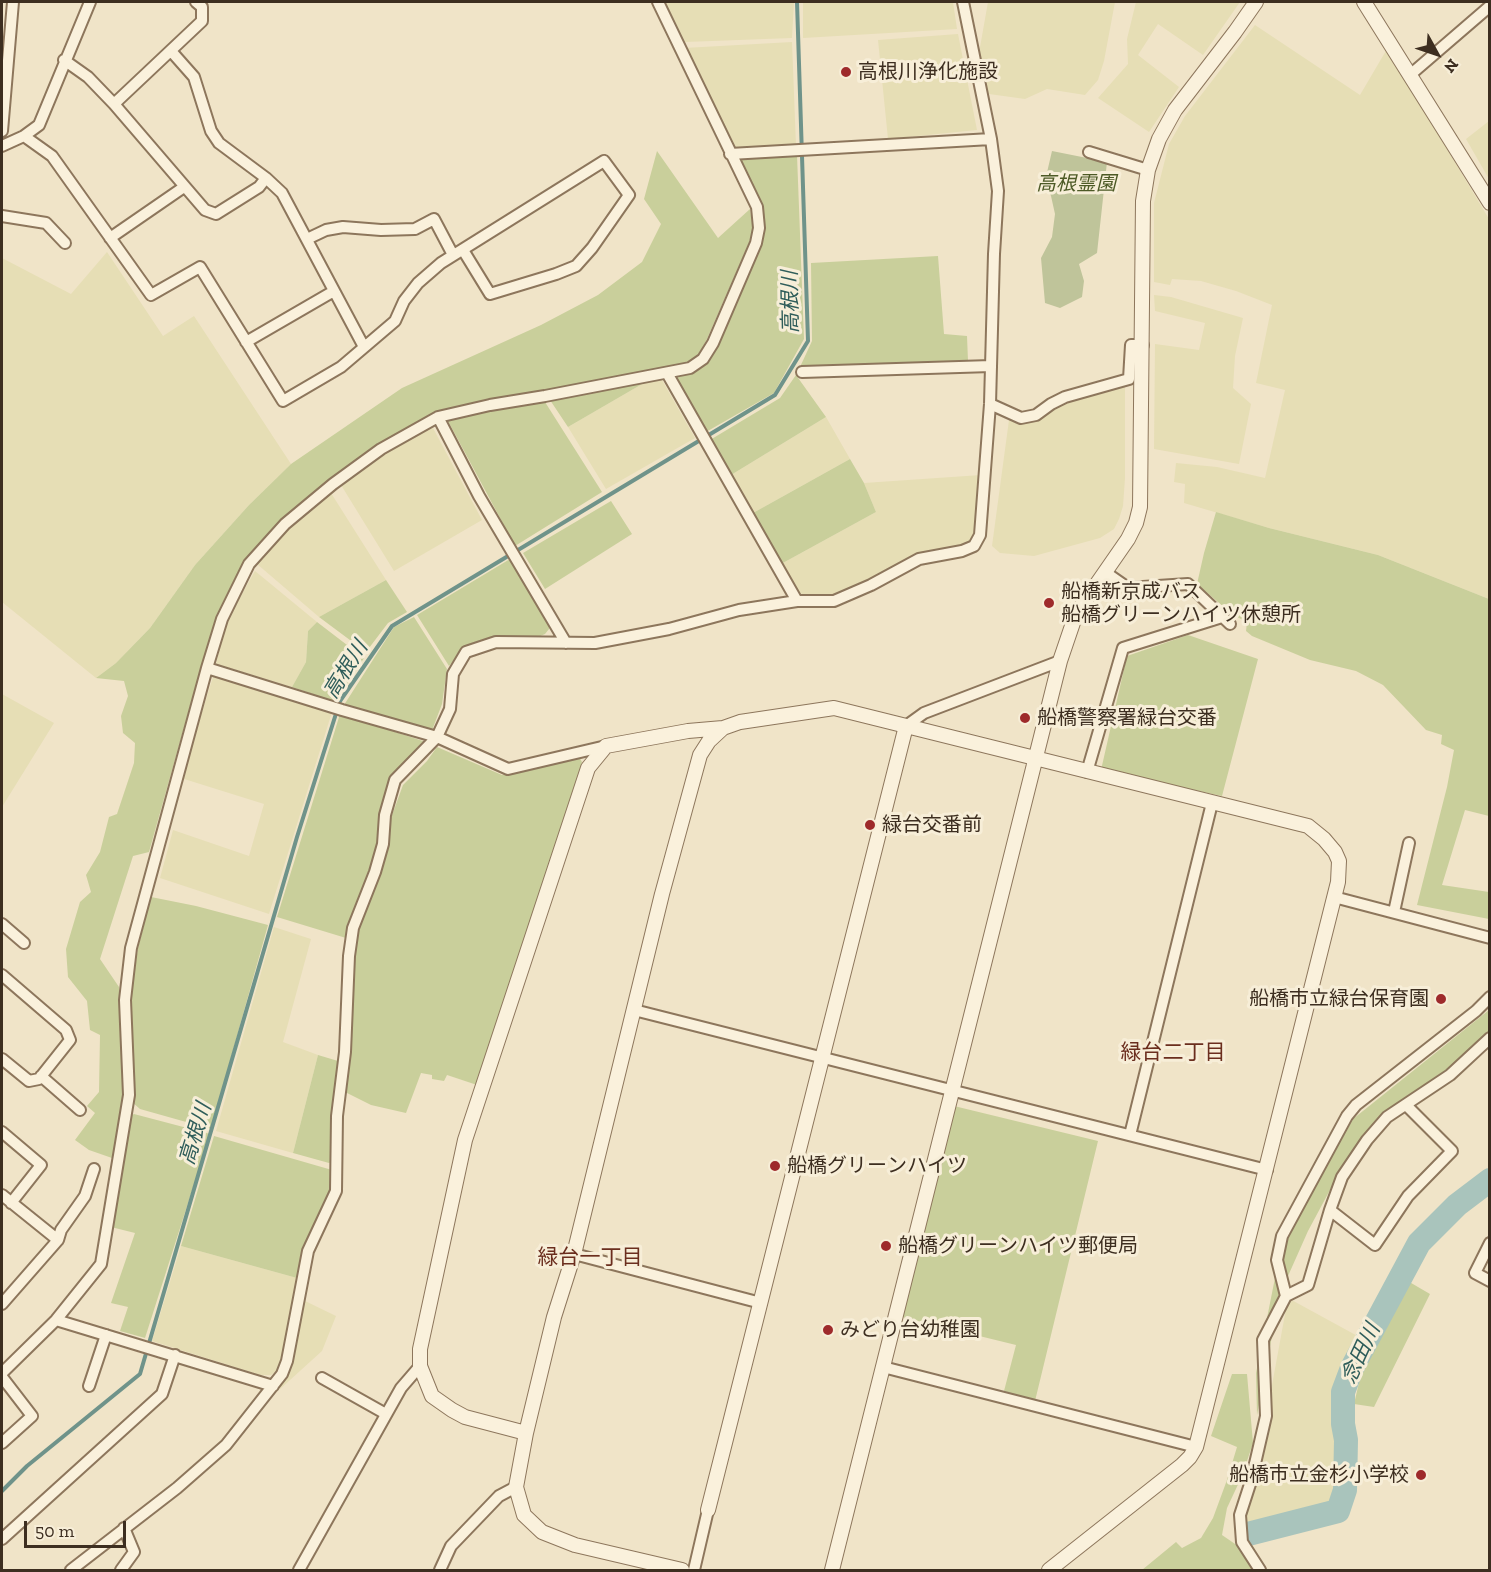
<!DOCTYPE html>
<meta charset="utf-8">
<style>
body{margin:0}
#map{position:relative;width:1491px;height:1572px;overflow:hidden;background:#f0e4c8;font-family:"Zilla Slab",serif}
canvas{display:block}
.frame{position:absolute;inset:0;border:3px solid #3d2e20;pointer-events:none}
.north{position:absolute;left:1407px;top:24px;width:60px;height:60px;-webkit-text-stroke:4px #f7eed8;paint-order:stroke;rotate:130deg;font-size:16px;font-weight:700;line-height:24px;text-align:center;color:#3d2e20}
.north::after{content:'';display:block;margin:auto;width:21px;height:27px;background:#3d2e20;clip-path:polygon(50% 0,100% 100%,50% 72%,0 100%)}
.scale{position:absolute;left:24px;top:1521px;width:102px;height:27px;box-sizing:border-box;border:3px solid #3d2e20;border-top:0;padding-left:8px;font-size:18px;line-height:21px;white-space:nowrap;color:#3d2e20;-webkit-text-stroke:4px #f7eed8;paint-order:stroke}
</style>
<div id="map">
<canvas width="1491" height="1572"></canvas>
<div class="frame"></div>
<div class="north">N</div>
<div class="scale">50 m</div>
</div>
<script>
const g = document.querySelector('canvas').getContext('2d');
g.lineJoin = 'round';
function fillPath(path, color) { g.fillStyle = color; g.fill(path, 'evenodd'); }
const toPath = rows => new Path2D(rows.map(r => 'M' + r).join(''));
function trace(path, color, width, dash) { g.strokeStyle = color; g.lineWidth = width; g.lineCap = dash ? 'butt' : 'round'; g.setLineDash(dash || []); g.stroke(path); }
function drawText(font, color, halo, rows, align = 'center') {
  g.font = font + ' "Zilla Slab","Noto Sans JP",serif'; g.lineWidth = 6; g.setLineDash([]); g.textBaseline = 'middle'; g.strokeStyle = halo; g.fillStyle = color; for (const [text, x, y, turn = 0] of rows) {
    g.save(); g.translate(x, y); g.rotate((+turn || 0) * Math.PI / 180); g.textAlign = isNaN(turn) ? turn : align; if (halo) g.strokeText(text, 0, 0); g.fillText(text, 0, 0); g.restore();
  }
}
fillPath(toPath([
 [664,2,794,2,792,38,685,42],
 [803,2,953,2,957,29,803,38],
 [988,2,1115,2,1104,61,1098,80,1085,95,1047,89,1025,99,989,94,981,75,979,53],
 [1136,2,1240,2,1203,55,1158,24,1138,55,1179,87,1149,132,1098,98,1128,64,1127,39],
 [1255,25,1360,95,1387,49,1489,219,1489,599,1378,555,1269,528,1184,503,1185,484,1174,482,1176,463,1217,467,1265,478,1285,390,1256,383,1272,305,1236,291,1201,281,1172,279,1170,285,1154,282,1154,203,1169,144,1185,116],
 [958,34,977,130,888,139,878,40],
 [792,42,796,146,735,148,684,48],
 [1489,121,1489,179,1466,139],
 [107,252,163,336,194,316,291,464,249,505,195,565,150,628,116,663,96,678,2,602,2,258,71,294],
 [1154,295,1171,297,1243,318,1235,356,1233,388,1251,404,1239,464,1154,449,1155,344,1199,350,1205,323,1155,311],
 [649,380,662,380,695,438,606,489,568,427],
 [1125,384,1125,478,1123,506,1119,519,1114,529,1100,538,1034,556,1000,553,992,546,1009,420,1023,423,1039,418,1053,408,1068,401],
 [826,417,850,459,753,513,731,475],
 [433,428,482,520,394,571,341,485,385,451],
 [981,475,978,521,975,533,970,541,958,548,918,555,900,562,868,581,836,594,825,596,812,597,802,594,795,589,781,564,876,512,864,483],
 [331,493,386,580,319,617,257,564,287,526],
 [255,571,317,622,308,631,306,662,292,687,216,664,226,622],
 [213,677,332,712,269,914,160,878,173,830,249,856,264,804,181,778],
 [2,694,54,723,2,807],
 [274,927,311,939,283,1042,318,1055,293,1153,216,1131],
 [181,1246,297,1278,285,1351,277,1370,271,1375,260,1375,152,1341],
 [1288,1298,1363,1339,1344,1372,1336,1410,1340,1460,1336,1483,1328,1509,1238,1530,1261,1445],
 [303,1300,336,1316,322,1351,279,1390,286,1374]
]), '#e6deb5');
fillPath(toPath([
 [657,151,718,238,750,209,753,230,749,243,707,339,699,354,688,364,664,369,548,390,436,413,373,447,330,479,282,522,218,616,201,667,149,852,133,856,100,959,119,987,124,1112,112,1158,89,1150,75,1140,95,1113,87,1106,99,1092,100,1035,90,1030,87,1001,68,977,66,949,80,902,91,892,86,875,100,852,109,817,117,814,134,763,135,743,123,733,121,716,128,696,124,681,96,678,116,663,150,628,195,565,249,505,291,464,402,388,541,325,598,295,642,262,661,224,644,199],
 [797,155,804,339,774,393,706,432,674,376,715,347,760,247,764,230,738,158],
 [938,256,944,334,967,336,968,361,800,367,812,341,811,263],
 [796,375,826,417,731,475,710,440,780,398],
 [649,380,568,427,550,400],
 [545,402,602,492,515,546,448,421,491,410],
 [850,459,864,483,876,512,781,564,753,513],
 [611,501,632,534,545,589,523,553],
 [1216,512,1269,528,1378,555,1489,599,1489,816,1465,810,1442,885,1489,892,1489,919,1417,905,1447,787,1454,750,1441,744,1442,735,1426,730,1383,685,1356,671,1310,660,1252,636,1246,631,1247,622,1233,615,1197,584,1204,553],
 [510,559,550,626,549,629,545,634,536,638,464,648,449,666,417,615],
 [386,580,407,612,388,623,366,652,319,617],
 [414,617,447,669,442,704,431,733,344,705,394,627],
 [317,622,364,658,336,702,292,687,306,662,308,631],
 [1188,635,1258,659,1222,796,1101,770,1127,656],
 [340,714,426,742,391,779,379,816,379,845,371,873,348,926,346,938,277,917],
 [437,747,502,775,579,757,582,762,477,1085,447,1075,444,1081,432,1079,432,1075,421,1073,406,1113,371,1105,345,1092,354,960,357,931,380,874,388,846,391,818,403,785,427,761],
 [151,897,196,906,268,925,211,1129,140,1109,132,1102,132,989,138,948],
 [1489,1010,1489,1032,1447,1072,1383,1114,1338,1175,1308,1231,1280,1294,1257,1415,1256,1373,1275,1278,1286,1239,1353,1119],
 [318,1055,338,1061,331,1162,329,1163,293,1153],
 [954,1106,1098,1141,1035,1401,1004,1391,1016,1345,902,1317],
 [134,1114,210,1134,145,1338,120,1331,128,1307,111,1303,135,1233,111,1227,129,1117],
 [214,1136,332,1170,333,1190,301,1265,297,1278,181,1246],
 [1406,1280,1430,1294,1374,1407,1354,1404,1362,1370],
 [1232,1374,1247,1374,1253,1443,1242,1476,1227,1508,1222,1535,1238,1546,1253,1570,1142,1570,1176,1542,1182,1548,1201,1538,1213,1518,1227,1480,1237,1447,1211,1436]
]), '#c9cf9b');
fillPath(toPath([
 [1052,151,1107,162,1097,253,1079,264,1084,281,1082,297,1060,308,1045,303,1041,258,1052,237,1055,214,1051,196,1045,181]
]), '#bfc49a');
trace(toPath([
 [2,1491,27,1466,140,1374,297,837,340,701,392,626,775,395,808,341,797,2]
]), '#6f938a', 4);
trace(toPath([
 [1248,1534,1338,1511,1345,1490,1346,1440,1343,1424,1343,1392,1352,1368,1419,1243,1457,1205,1490,1180]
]), '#a9c4bc', 24);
const minor = toPath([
 [64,60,88,77,114,104,205,210,216,214,259,187,266,178,219,143,211,131,194,77,171,51],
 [1410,75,1490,6],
 [114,104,202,21,202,7,196,2],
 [2,131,13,2],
 [24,136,52,156,151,295,200,267,283,401,341,367,395,321,404,301,418,283,441,263,604,161,629,195,592,248,576,266,556,274,490,294,463,250],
 [2,146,24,136,39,125,90,2],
 [1089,152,1148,170],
 [730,154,991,139],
 [266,178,282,193,364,347],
 [2,216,46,223,65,243],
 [110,238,184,187],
 [307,239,326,230,343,227,381,230,415,229,434,219,453,255],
 [246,342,334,291],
 [802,372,991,366],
 [667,373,797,601],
 [990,404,1021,418,1036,415,1051,404,1065,397,1129,379,1131,345,1143,345],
 [438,417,479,496,566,643],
 [1105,572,1128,588,1188,584,1230,624],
 [207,668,342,710,437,737,508,769,606,746],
 [906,726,924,713,1060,661],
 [1087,772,1123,648,1222,617],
 [1334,897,1490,938],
 [1394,912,1409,843],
 [2,924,24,943],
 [2,975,66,1030,70,1040,39,1079,29,1081,2,1059],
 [634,1010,1267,1170],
 [41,1076,80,1110],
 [2,1132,41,1165,11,1203],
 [1130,1135,1212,803],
 [2,1195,58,1240,2,1304],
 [1330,1210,1375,1245,1408,1196,1452,1151,1406,1105],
 [58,1240,61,1230,85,1196,94,1169],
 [1490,1243,1475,1273,1490,1281],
 [574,1254,761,1303],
 [1286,1296,1277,1260,1282,1236,1347,1116,1356,1105,1476,1011,1490,997],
 [56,1320,273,1386],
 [883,1367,1196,1447],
 [2,1373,56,1320,101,1264,129,1095,125,1000,131,948,207,668,222,619,249,564,285,524,333,484,381,449,438,417,490,405,545,396,690,368,703,359,713,343,756,243,759,228,757,207,658,2],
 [2,1377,32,1416,2,1443],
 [322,1378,386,1414],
 [89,1386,106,1335],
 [2,1539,162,1394,175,1355],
 [71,1570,177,1488,226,1445,282,1374,287,1361,308,1251,336,1191,337,1116,345,1052,349,956,353,928,375,872,383,844,385,815,395,780,437,737,450,709,453,674,466,652,496,642,595,643,669,629,739,610,797,601,834,601,871,585,919,559,962,551,974,546,980,535,990,404,994,254,998,191,991,139,963,2],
 [121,1570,134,1552,124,1528],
 [299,1570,401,1388,420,1366],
 [440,1570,451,1546,499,1496,516,1487],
 [694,1570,708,1510],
 [1260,1570,1242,1542,1240,1515,1251,1481,1266,1416,1263,1340,1286,1296,1308,1285,1330,1210,1342,1177,1367,1140,1387,1117,1450,1075,1490,1038]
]);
const tertiary = toPath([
 [1364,2,1490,203],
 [526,1433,465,1417,452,1410,432,1396,420,1366,420,1349,465,1140,588,768,606,746,688,731,723,728],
 [708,1510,906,726],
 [682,1570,575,1545,542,1532,524,1515,516,1487,526,1433,554,1317,574,1254,662,894,700,755,709,741,723,728,740,722,834,708,1308,826,1324,839,1335,852,1339,861,1338,882,1196,1447,1190,1457,1182,1465,1049,1570],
 [832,1570,1060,661,1076,614,1128,539,1136,523,1140,507,1143,201,1148,170,1159,139,1175,110,1235,32,1256,2]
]);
trace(minor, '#8d765c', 14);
trace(tertiary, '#8d765c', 16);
trace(minor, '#faf1dc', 10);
trace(tertiary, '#faf1dc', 14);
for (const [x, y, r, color] of [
 [846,72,6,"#9e2a2b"],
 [1049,603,6,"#9e2a2b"],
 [1025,718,6,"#9e2a2b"],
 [870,825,6,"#9e2a2b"],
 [1441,999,6,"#9e2a2b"],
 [775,1166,6,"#9e2a2b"],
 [886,1246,6,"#9e2a2b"],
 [828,1330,6,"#9e2a2b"],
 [1421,1475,6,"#9e2a2b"]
]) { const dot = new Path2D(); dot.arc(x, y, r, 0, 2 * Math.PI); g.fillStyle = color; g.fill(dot); trace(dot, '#f7eed8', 2); }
drawText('20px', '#3d2e20', '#f7eed8', [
 ["高根川浄化施設",858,72],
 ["船橋新京成バス",1061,592],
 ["船橋グリーンハイツ休憩所",1061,615],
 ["船橋警察署緑台交番",1037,718],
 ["緑台交番前",882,825],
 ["船橋市立緑台保育園",1429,999,"right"],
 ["船橋グリーンハイツ",787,1166],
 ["船橋グリーンハイツ郵便局",898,1246],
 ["みどり台幼稚園",840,1330],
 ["船橋市立金杉小学校",1409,1475,"right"]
], 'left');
drawText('italic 20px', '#4d5a26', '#f7eed8', [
 ["高根霊園",1076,184]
]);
drawText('italic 21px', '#2f5d5a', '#f7eed8', [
 ["高根川",791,302,-91],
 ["高根川",346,670,-58],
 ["高根川",196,1134,-73],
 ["念田川",1361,1354,-65]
]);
drawText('21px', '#6b2e1e', '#f7eed8', [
 ["緑台二丁目",1173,1053],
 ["緑台一丁目",590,1258]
]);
</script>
